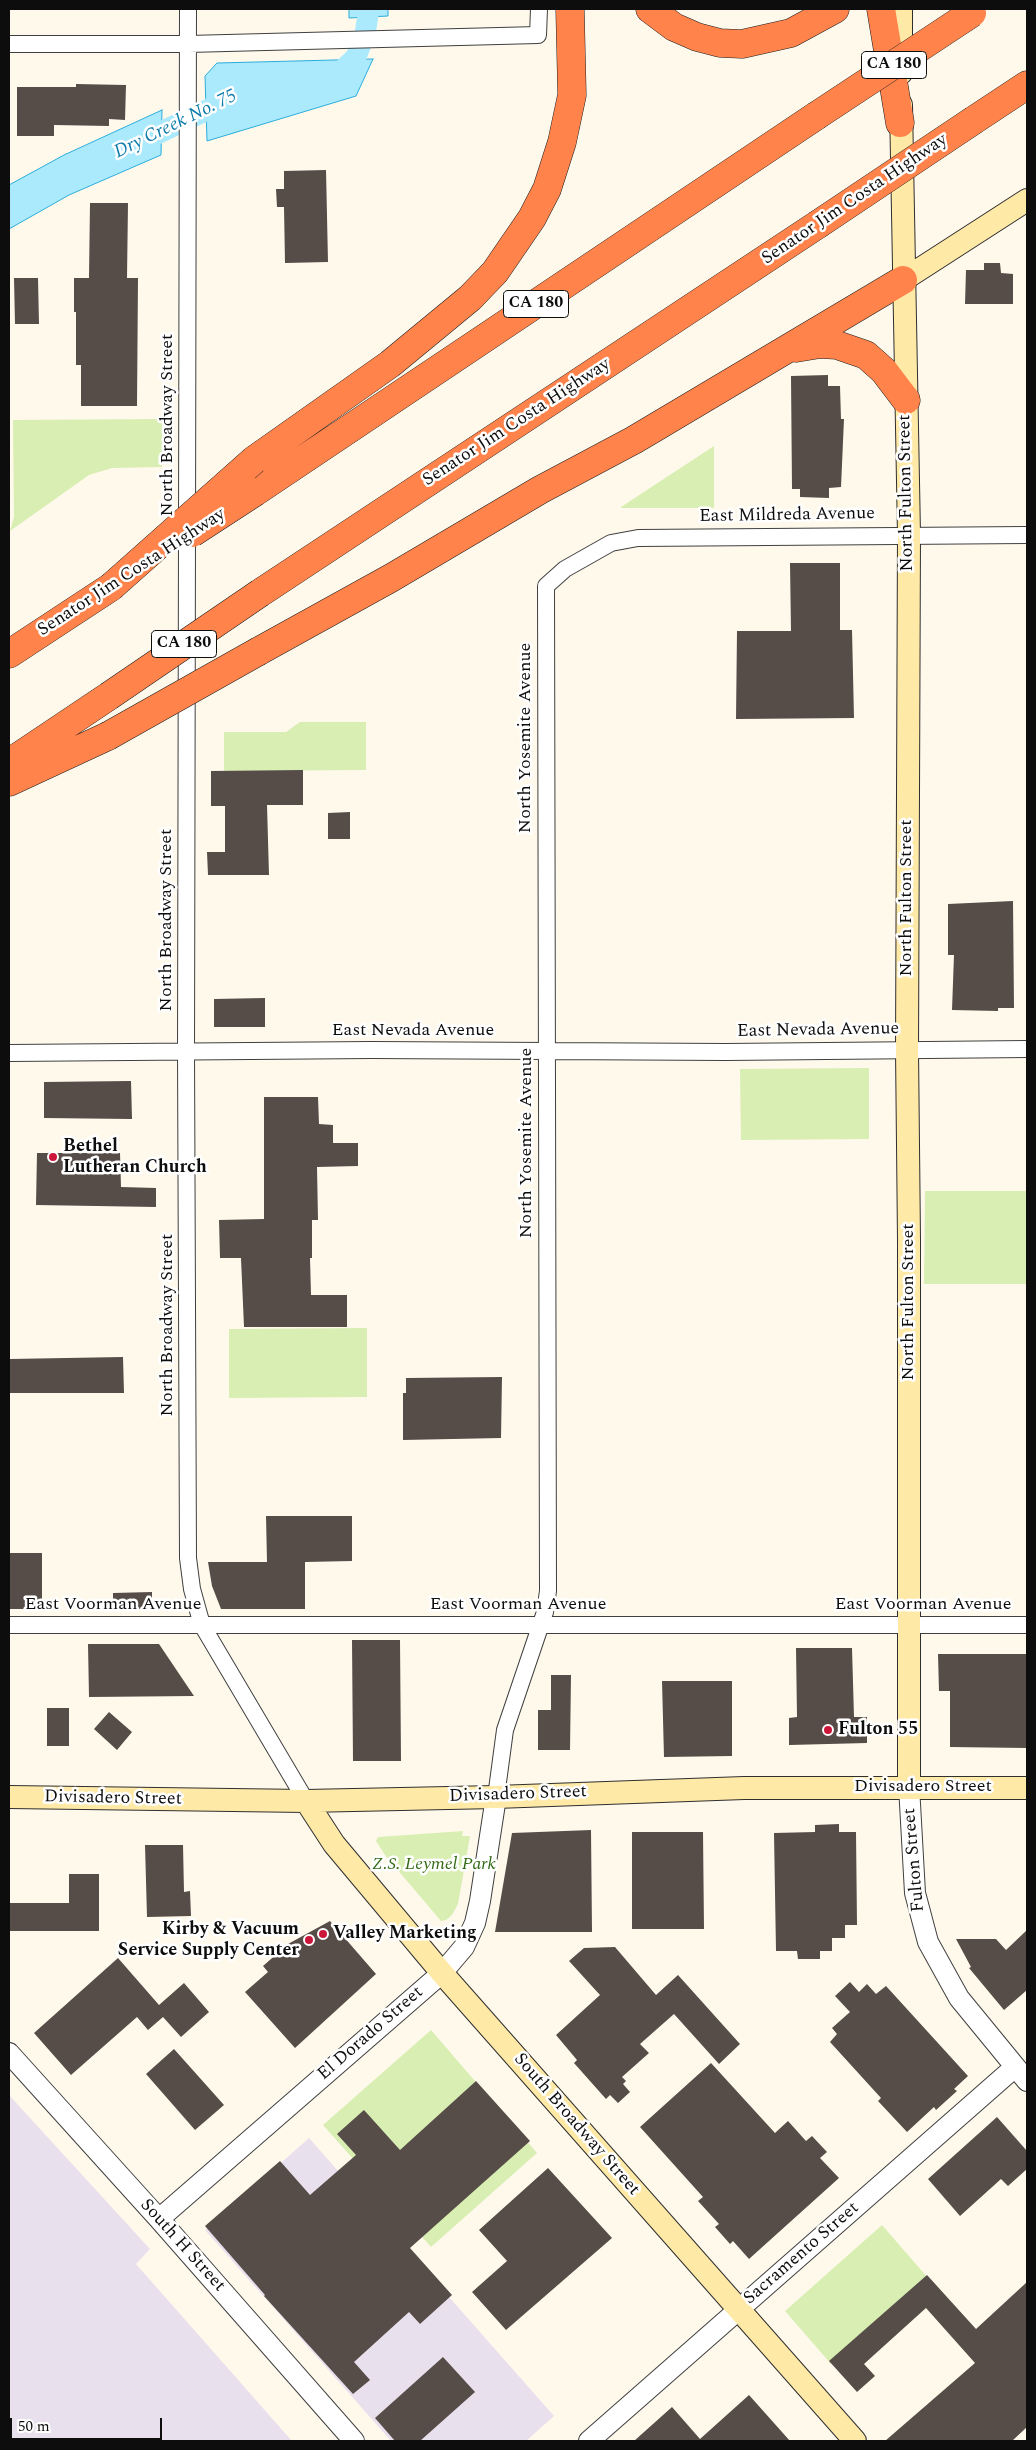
<!DOCTYPE html>
<style>
body{margin:0}
#map{position:relative;width:1036px;height:2450px;overflow:hidden;background:#fff9ec;font-family:Spectral,serif}
canvas{display:block}
.frame{position:absolute;inset:0;border:10px solid #0d0d0d;pointer-events:none}
.scale{position:absolute;left:10px;top:2418px;width:152px;height:22px;box-sizing:border-box;border:2px solid #0d0d0d;border-top:0;padding-left:6px;font-size:15px;line-height:18px;white-space:nowrap;color:#0d0d0d;-webkit-text-stroke:4px #fff;paint-order:stroke}
</style>
<div id="map">
<canvas width="1036" height="2450"></canvas>
<div class="frame"></div>
<div class="scale">50 m</div>
</div>
<script>
const g = document.querySelector('canvas').getContext('2d');
g.lineJoin = 'round';
function fillPath(path, color) { g.fillStyle = color; g.fill(path, 'evenodd'); }
const toPath = rows => new Path2D(rows.map(r => 'M' + r).join(''));
function trace(path, color, width, dash) { g.strokeStyle = color; g.lineWidth = width; g.lineCap = dash ? 'butt' : 'round'; g.setLineDash(dash || []); g.stroke(path); }
function drawText(font, color, halo, rows, align = 'center') {
  g.font = font + ' Spectral,serif'; g.lineWidth = 5; g.setLineDash([]); g.textBaseline = 'middle'; g.strokeStyle = halo; g.fillStyle = color; for (const [text, x, y, turn = 0] of rows) {
    g.save(); g.translate(x, y); g.rotate((+turn || 0) * Math.PI / 180); g.textAlign = isNaN(turn) ? turn : align; if (halo) g.strokeText(text, 0, 0); g.fillText(text, 0, 0); g.restore();
  }
}
fillPath(toPath([
 [9,2095,150,2249,136,2264,292,2441,9,2441],
 [309,2138,554,2416,526,2441,391,2441,205,2230]
]), '#e9e0ed');
fillPath(toPath([
 [162,419,162,467,112,468,89,475,10,531,14,517,13,420],
 [714,446,714,508,621,508,621,507],
 [300,722,366,722,366,770,224,771,224,732,286,732],
 [869,1068,869,1139,741,1140,740,1069],
 [925,1191,1027,1191,1027,1284,924,1284],
 [367,1328,367,1397,229,1398,229,1329],
 [463,1831,462,1836,470,1836,458,1904,452,1915,446,1920,441,1921,385,1855,376,1841,378,1837],
 [431,2030,537,2153,431,2247,323,2125],
 [882,2225,928,2278,831,2364,785,2311]
]), '#d9eeb2');
const water = toPath([
 [349,9,388,9,388,16,349,18,349,9],
 [373,59,356,96,207,141,205,76,217,63,373,59],
 [162,110,161,155,69,195,9,229,9,185,64,155,162,110]
]);
fillPath(water, '#abe9fc');
trace(water, '#2baddb', 1);
trace(toPath([
 [333,79,356,57,365,34,369,9],
 [136,144,232,98]
]), '#abe9fc', 21);
fillPath(toPath([
 [76,84,126,85,125,120,109,119,109,126,54,125,54,136,17,136,17,87,76,87],
 [326,170,328,262,285,263,284,207,277,207,276,189,284,189,284,171],
 [90,203,128,203,127,278,138,278,137,406,81,406,81,365,76,365,76,312,74,312,74,278,89,278],
 [984,263,1000,263,1001,273,1013,274,1013,304,965,304,966,270,984,270],
 [14,278,38,278,39,324,15,324],
 [828,375,828,386,840,386,841,419,844,419,841,487,829,488,829,498,800,497,800,489,792,489,791,376],
 [790,563,840,563,840,630,852,630,854,718,736,719,737,631,791,631],
 [303,770,303,805,267,805,269,875,208,875,207,852,225,852,225,806,211,806,211,771],
 [350,812,350,839,328,839,328,813],
 [1013,901,1014,1008,998,1008,998,1011,952,1010,954,955,948,955,948,904],
 [265,998,265,1027,214,1027,214,999],
 [131,1081,132,1119,44,1118,44,1082],
 [264,1097,318,1097,319,1124,333,1125,333,1143,358,1143,358,1166,317,1167,318,1220,312,1220,312,1258,310,1258,311,1295,347,1295,347,1327,244,1327,241,1258,220,1258,219,1220,264,1219],
 [37,1153,120,1153,121,1187,156,1188,156,1207,36,1205],
 [123,1357,124,1393,10,1393,10,1359],
 [502,1377,501,1438,403,1440,403,1393,406,1393,406,1378],
 [266,1516,352,1516,352,1561,305,1562,305,1609,221,1609,212,1586,208,1562,267,1562],
 [9,1553,42,1553,42,1609,9,1609],
 [152,1592,152,1609,113,1609,113,1593],
 [352,1640,400,1640,401,1761,353,1761],
 [88,1644,159,1644,194,1696,89,1697],
 [796,1648,852,1648,854,1717,867,1717,867,1743,789,1745,789,1718,797,1717],
 [938,1654,1027,1654,1027,1748,950,1747,950,1691,939,1691],
 [551,1675,571,1675,570,1750,538,1750,538,1710,551,1710],
 [662,1681,732,1681,732,1756,664,1757],
 [47,1708,69,1708,69,1746,47,1746],
 [109,1712,132,1732,117,1750,94,1729],
 [839,1824,839,1832,856,1832,857,1925,845,1925,845,1938,832,1938,832,1951,820,1951,820,1959,798,1959,797,1951,776,1951,774,1833,815,1832,815,1825],
 [591,1830,592,1932,495,1932,512,1833],
 [632,1832,703,1832,704,1929,632,1929],
 [145,1845,183,1845,184,1892,190,1891,191,1916,147,1917],
 [69,1874,99,1874,99,1931,9,1931,9,1903,69,1903],
 [330,1921,376,1974,295,2048,245,1992,268,1972,263,1966,288,1944],
 [1027,1930,1027,1990,1004,2010,969,1968,971,1967,956,1939,996,1939,1006,1950],
 [615,1947,656,1995,678,1975,740,2044,719,2064,674,2014,640,2044,649,2053,622,2077,626,2081,623,2084,630,2092,618,2103,610,2095,606,2099,574,2063,577,2060,556,2035,600,1995,569,1961,584,1948],
 [118,1958,159,2005,184,1983,209,2012,181,2037,163,2017,148,2030,137,2017,71,2075,34,2033],
 [850,1982,859,1992,867,1984,876,1994,886,1986,968,2076,954,2089,957,2091,936,2110,934,2107,907,2132,878,2101,881,2098,830,2042,837,2034,832,2028,850,2012,835,1996],
 [174,2049,224,2105,195,2130,146,2074],
 [711,2063,775,2133,788,2121,806,2141,812,2136,827,2152,820,2158,839,2178,749,2259,733,2241,730,2244,715,2227,719,2224,698,2201,703,2197,640,2127],
 [476,2081,530,2141,410,2248,452,2295,420,2324,409,2312,354,2362,370,2380,353,2394,264,2296,265,2295,205,2226,280,2161,310,2195,356,2155,337,2134,364,2110,400,2150],
 [997,2117,1027,2151,1027,2169,1008,2186,1001,2179,960,2216,928,2179],
 [548,2168,612,2238,506,2330,472,2292,507,2261,479,2230],
 [927,2275,976,2329,1027,2282,1027,2427,1012,2441,885,2441,975,2363,926,2308,864,2364,875,2376,857,2392,829,2361],
 [443,2357,475,2392,420,2441,395,2441,375,2418],
 [749,2395,790,2441,634,2441,672,2407,700,2439]
]), '#564c48');
const minor = toPath([
 [188,9,186,1051,188,1558,192,1589,202,1625,306,1801],
 [9,44,188,44,538,35,539,9],
 [9,1053,371,1050,726,1052,1027,1049],
 [9,1625,1027,1625],
 [496,1797,505,1730,545,1612,548,1591,546,586,565,569,611,543,638,538,1027,535]
]);
const tertiary = toPath([
 [909,1786,915,1893,928,1942,959,1998,1027,2081],
 [9,2053,159,2219,354,2441],
 [159,2219,442,1973,464,1947,475,1923,480,1901,496,1797],
 [589,2441,1015,2067]
]);
const secondary = toPath([
 [901,73,901,9],
 [901,105,909,535,907,1050,909,1240,909,1786],
 [903,280,1027,200],
 [9,1797,306,1801,496,1797,744,1788,1027,1788],
 [306,1801,334,1844,442,1973,855,2441]
]);
const motorway = toPath([
 [650,9,674,27,697,37,720,43,742,44,791,33,835,9],
 [881,9,900,123],
 [974,120,1027,85],
 [796,348,820,344,837,345,866,355,884,371,906,400],
 [254,460,390,364,470,298,495,272,532,218,547,189,562,142,572,95,570,9],
 [255,492,816,116],
 [260,593,817,225],
 [259,651,391,578,540,490,634,440,903,280],
 [9,654,111,587],
 [9,763,109,696],
 [9,782,108,736]
]);
trace(minor, '#404040', 18);
trace(tertiary, '#404040', 22);
trace(secondary, '#2f2f2f', 24);
trace(motorway, '#1e1e1e', 29);
trace(minor, '#fff', 16);
trace(tertiary, '#fff', 20);
trace(secondary, '#ffe9a7', 22);
trace(motorway, '#ff834a', 28);
const motorwayBridge = toPath([
 [816,116,972,13],
 [817,225,974,120],
 [192,533,255,492],
 [111,587,254,460],
 [109,696,260,593],
 [108,736,259,651]
]);
trace(motorwayBridge, '#1e1e1e', 29, []);
trace(motorwayBridge, '#ff834a', 28);
for (const [x, y, r, color] of [
 [53,1157,5,"#ca1739"],
 [828,1730,5,"#ca1739"],
 [323,1934,5,"#ca1739"],
 [309,1940,5,"#ca1739"]
]) { const dot = new Path2D(); dot.arc(x, y, r, 0, 2 * Math.PI); g.fillStyle = color; g.fill(dot); trace(dot, '#fff', 2); }
for (const [x, y, w] of [
 [894,65,65],
 [536,304,65],
 [184,644,65]
]) { const box = new Path2D(); box.roundRect(x - w / 2, y - 13.5, w, 27, 4); g.fillStyle = '#fff'; g.fill(box); trace(box, '#0d0d0d', 1); }
drawText('bold 16px', '#0d0d0d', null, [
 ["CA 180",894,65],
 ["CA 180",536,304],
 ["CA 180",184,644]
]);
drawText('18px', '#0d0d0d', '#fff', [
 ["Senator Jim Costa Highway",855,200,-34],
 ["Senator Jim Costa Highway",517,423,-33],
 ["North Broadway Street",168,425,-90],
 ["North Fulton Street",907,493,-91],
 ["East Mildreda Avenue",787,516,-1],
 ["Senator Jim Costa Highway",132,573,-33],
 ["North Yosemite Avenue",526,738,-90],
 ["North Fulton Street",907,898,-90],
 ["North Broadway Street",167,920,-90],
 ["East Nevada Avenue",413,1031],
 ["East Nevada Avenue",818,1031,-1],
 ["North Yosemite Avenue",527,1143,-90],
 ["North Fulton Street",909,1302,-90],
 ["North Broadway Street",168,1325,-90],
 ["East Voorman Avenue",113,1605],
 ["East Voorman Avenue",518,1605],
 ["East Voorman Avenue",923,1605],
 ["Divisadero Street",923,1787],
 ["Divisadero Street",518,1795,-2],
 ["Divisadero Street",113,1799,1],
 ["Fulton Street",915,1860,-95],
 ["El Dorado Street",371,2034,-41],
 ["South Broadway Street",576,2125,49],
 ["South H Street",182,2246,48],
 ["Sacramento Street",802,2254,-41]
]);
drawText('bold 18px', '#0d0d0d', '#fff', [
 ["Bethel",63,1147],
 ["Lutheran Church",63,1168],
 ["Fulton 55",838,1730],
 ["Kirby & Vacuum",299,1930,"right"],
 ["Service Supply Center",299,1951,"right"],
 ["Valley Marketing",333,1934]
], 'left');
drawText('italic 18px', '#346b17', '#fff', [
 ["Z.S. Leymel Park",434,1865]
]);
drawText('italic 19px', '#0a7bab', '#fff', [
 ["Dry Creek No. 75",176,125,-26]
]);
</script>
